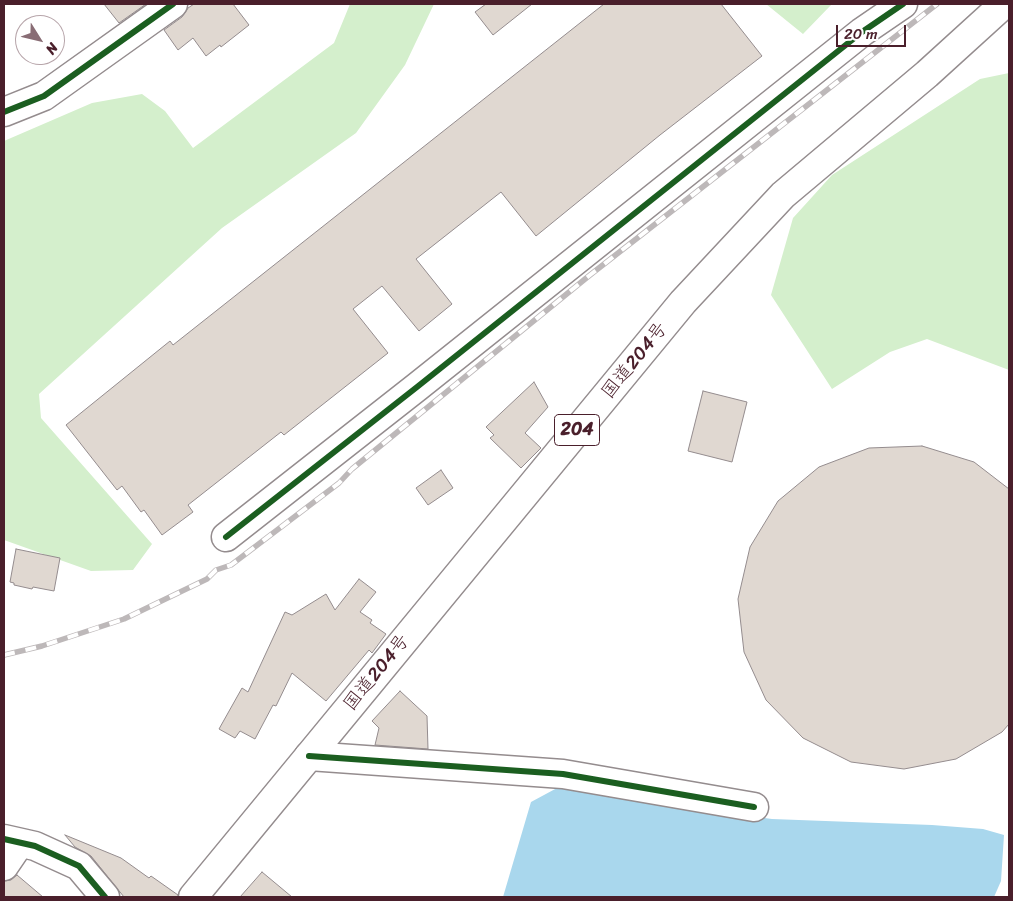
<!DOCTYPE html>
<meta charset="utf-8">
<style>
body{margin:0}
#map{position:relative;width:1013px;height:901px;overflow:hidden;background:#fff;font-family:Sriracha,sans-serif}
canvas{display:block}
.frame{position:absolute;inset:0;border:5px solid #4a1f2b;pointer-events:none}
.north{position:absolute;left:15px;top:15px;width:50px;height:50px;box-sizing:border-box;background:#fff;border:1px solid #b7a5aa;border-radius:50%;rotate:126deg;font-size:14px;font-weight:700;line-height:20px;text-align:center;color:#4a1f2b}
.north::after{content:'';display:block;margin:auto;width:18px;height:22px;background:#896d75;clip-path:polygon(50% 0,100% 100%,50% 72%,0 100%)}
.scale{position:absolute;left:836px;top:25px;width:70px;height:22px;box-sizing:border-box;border:2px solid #4a1f2b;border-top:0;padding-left:6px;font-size:15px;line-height:18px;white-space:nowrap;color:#4a1f2b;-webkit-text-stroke:4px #fff;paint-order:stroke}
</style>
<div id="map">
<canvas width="1013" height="901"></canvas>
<div class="frame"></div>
<div class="north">N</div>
<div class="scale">20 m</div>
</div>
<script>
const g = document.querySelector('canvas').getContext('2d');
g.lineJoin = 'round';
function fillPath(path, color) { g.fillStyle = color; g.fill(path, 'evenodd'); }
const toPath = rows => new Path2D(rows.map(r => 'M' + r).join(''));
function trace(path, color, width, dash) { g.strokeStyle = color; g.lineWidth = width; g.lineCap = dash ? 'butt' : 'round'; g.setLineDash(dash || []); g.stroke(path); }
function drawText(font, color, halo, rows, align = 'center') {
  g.font = font + ' Sriracha,"Klee One",sans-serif'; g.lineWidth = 4; g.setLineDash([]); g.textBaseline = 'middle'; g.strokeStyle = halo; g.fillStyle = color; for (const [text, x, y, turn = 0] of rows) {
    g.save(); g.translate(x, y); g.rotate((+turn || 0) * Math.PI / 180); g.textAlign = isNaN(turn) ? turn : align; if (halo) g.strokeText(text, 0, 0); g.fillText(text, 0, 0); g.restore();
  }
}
fillPath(toPath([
 [350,4,434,4,405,65,356,133,222,228,39,394,41,418,152,544,133,570,91,571,4,540,4,141,92,103,142,94,165,111,193,148,334,43],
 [766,4,832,4,803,34],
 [1009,73,1009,370,927,339,890,352,832,389,771,295,793,218,832,175,980,79]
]), '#d4efcc');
fillPath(toPath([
 [557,788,639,801,772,819,932,825,983,829,1004,835,1001,881,994,897,503,897,531,802]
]), '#a9d7ed');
const building = toPath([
 [104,4,146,4,119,23,104,4],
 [194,4,233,4,249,25,221,47,220,45,206,56,193,38,178,50,164,30,182,17,188,8,194,4],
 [486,4,532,4,493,35,475,12,486,4],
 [604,4,721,4,762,56,660,135,536,236,501,192,416,259,452,304,419,331,382,286,353,309,388,353,284,435,281,432,188,505,193,512,162,535,144,510,141,512,122,486,117,490,66,425,170,341,173,345,604,4],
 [534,382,548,407,525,433,541,448,521,468,490,438,494,435,486,427,534,382],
 [703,391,747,402,732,462,688,451,703,391],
 [922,446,974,462,1009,489,1009,724,1002,732,956,759,904,769,851,762,803,738,766,700,744,652,738,599,750,547,778,501,819,467,869,448,922,446],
 [441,470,453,488,428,505,416,488,441,470],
 [16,549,60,558,54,591,33,587,32,589,14,585,14,583,10,582,16,549],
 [359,579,376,592,360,612,372,620,370,623,386,634,372,653,369,650,326,701,292,673,276,706,273,705,255,739,240,731,235,738,219,729,242,688,248,692,285,612,292,615,326,594,335,610,359,579],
 [400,691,427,716,428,749,375,745,379,728,372,721,400,691],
 [65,835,121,858,149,878,151,876,178,895,178,897,124,897,91,856,75,847,65,835],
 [262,872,292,897,240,897,262,872],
 [17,875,43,897,4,897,4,881,11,880,17,875]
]);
fillPath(building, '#e0d8d1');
trace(building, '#948c8e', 1);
const minor = toPath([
 [4,112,44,96,173,4],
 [226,537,417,387,862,32,903,4],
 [309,756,563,774,754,807],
 [4,839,35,846,79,866,105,897],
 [4,866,19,844]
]);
const highway = toPath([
 [193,897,683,302,783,195,927,74,1004,4]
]);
trace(minor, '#948c8e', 31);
trace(highway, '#948c8e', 31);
trace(minor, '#fff', 28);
trace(highway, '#fff', 28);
const rail = toPath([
 [4,655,42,646,124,619,207,579,216,570,231,565,339,483,352,469,590,275,937,4]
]);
trace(rail, '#bdb8b9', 5.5);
trace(rail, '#fff', 4, [11]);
trace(toPath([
 [4,112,44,96,173,4],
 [226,537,417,387,862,32,903,4],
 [309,756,563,774,754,807],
 [4,839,35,846,79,866,105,897]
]), '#1b5e20', 6);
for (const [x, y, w] of [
 [577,430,45]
]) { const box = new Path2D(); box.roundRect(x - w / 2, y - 15.5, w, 31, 4); g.fillStyle = '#fff'; g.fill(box); trace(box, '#4a1f2b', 1); }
drawText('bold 18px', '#4a1f2b', null, [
 ["204",577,430]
]);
drawText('19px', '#4a1f2b', '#fff', [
 ["国道204号",635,361,-51],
 ["国道204号",377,673,-51]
]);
</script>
